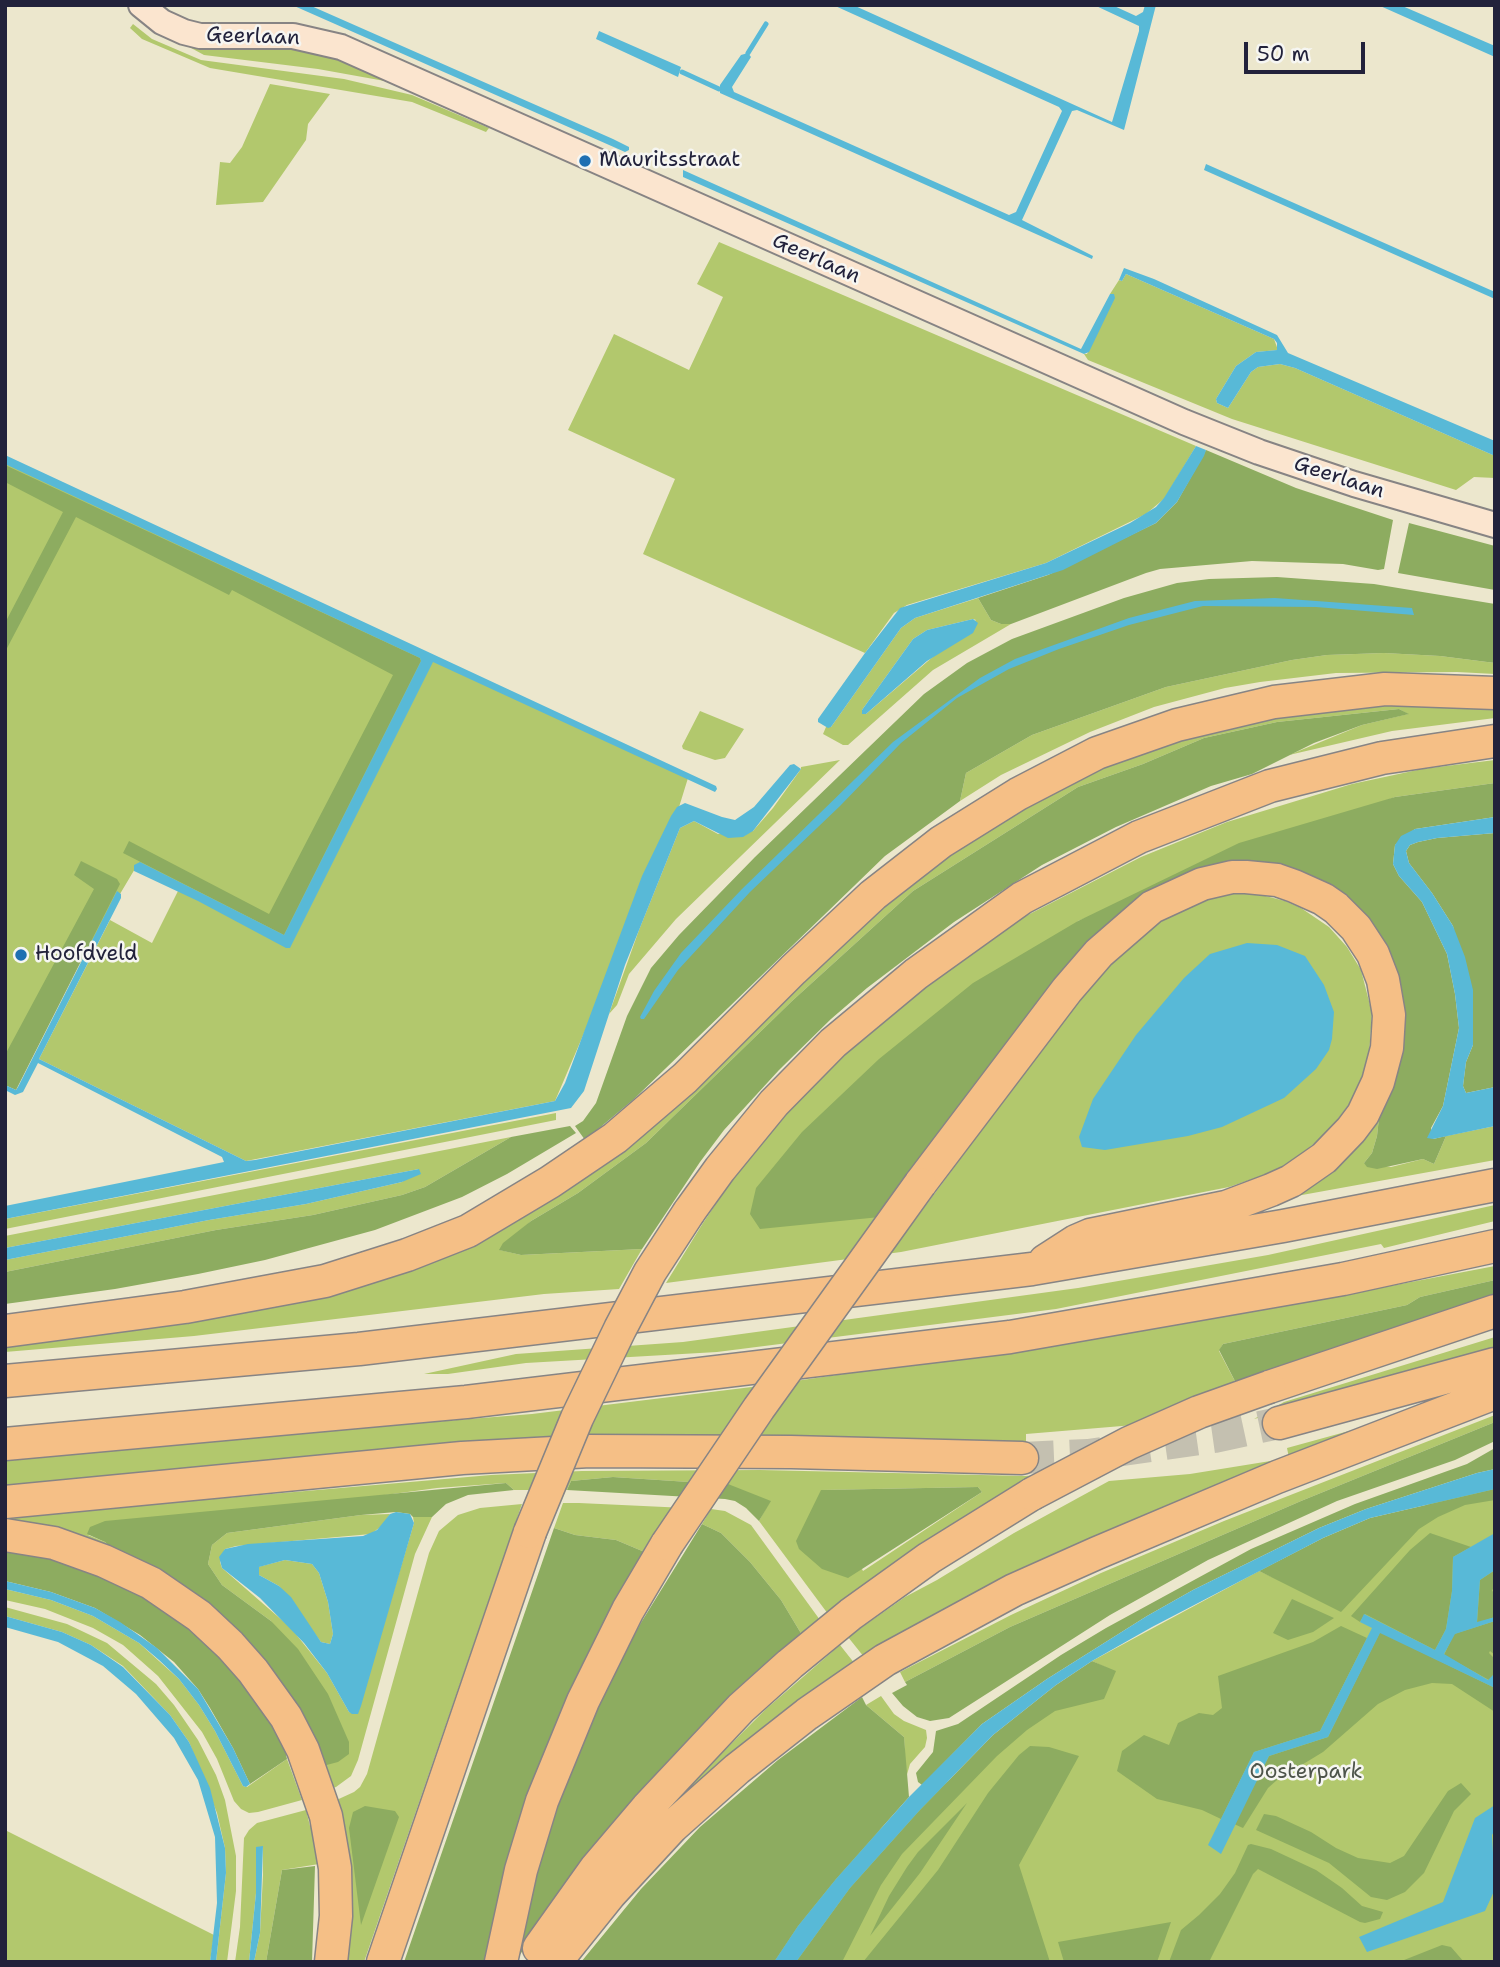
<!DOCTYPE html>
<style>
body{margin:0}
#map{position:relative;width:1500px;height:1967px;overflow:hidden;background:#ece7cd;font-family:"Shantell Sans",sans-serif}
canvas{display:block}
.frame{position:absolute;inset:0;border:7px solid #22223b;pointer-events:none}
.scale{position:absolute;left:1244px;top:42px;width:121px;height:32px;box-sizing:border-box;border:4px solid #22223b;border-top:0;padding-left:9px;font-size:21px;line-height:24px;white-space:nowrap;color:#22223b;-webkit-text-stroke:5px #f6f6f2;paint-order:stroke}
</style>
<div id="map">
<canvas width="1500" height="1967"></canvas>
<div class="frame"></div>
<div class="scale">50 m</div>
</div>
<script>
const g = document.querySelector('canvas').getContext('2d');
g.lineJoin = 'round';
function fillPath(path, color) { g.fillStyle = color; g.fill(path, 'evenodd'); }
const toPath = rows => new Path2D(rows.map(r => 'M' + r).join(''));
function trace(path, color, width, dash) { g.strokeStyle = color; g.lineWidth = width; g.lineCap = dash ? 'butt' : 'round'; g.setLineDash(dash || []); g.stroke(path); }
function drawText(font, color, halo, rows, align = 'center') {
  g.font = font + ' "Shantell Sans",sans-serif'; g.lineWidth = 5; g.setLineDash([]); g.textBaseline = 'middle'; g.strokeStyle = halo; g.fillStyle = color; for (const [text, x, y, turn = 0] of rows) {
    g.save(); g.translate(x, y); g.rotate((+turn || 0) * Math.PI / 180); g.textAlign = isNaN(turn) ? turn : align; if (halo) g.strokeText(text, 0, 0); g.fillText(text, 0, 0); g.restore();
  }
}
fillPath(toPath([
 [133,24,152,39,201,60,344,79,412,95,489,128,486,132,412,102,210,68,142,39,130,28],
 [169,36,301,46,418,87,318,69,204,55],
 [270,84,330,94,308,124,306,140,263,202,216,205,220,162,230,163,242,147],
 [719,242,1196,446,1165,498,1146,514,1046,563,907,605,894,613,865,653,643,554,675,479,568,430,614,334,689,370,723,297,697,284],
 [1126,274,1274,339,1278,350,1256,352,1236,366,1216,399,1217,403,1228,408,1251,372,1258,367,1280,364,1295,368,1495,456,1495,478,1474,477,1456,490,1232,419,1088,360,1084,354,1087,354,1114,294,1110,294,1119,280,1122,281],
 [5,461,688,778,675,820,555,1101,246,1161,39,1059,110,920,152,943,179,889,136,867,5,1088],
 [978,598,991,620,1001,624,1011,624,933,670,848,745,843,745,823,734,826,727,831,727,901,628,915,618],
 [973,619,976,620,866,714,862,714,862,710,913,639,927,630],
 [1384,653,1440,656,1495,663,1495,674,1457,672,1336,673,1260,682,1225,688,1154,707,1090,732,1001,775,960,801,966,773,1032,735,1166,687,1292,660,1327,655],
 [1403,703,1495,705,1495,718,1392,731,1289,755,1362,725,1408,714,1399,709,1277,722,1204,738,1143,764,1078,787,913,891,792,1001,646,1143,578,1193,531,1221,500,1250,521,1255,642,1249,619,1289,544,1294,194,1336,5,1352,5,1342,368,1283,450,1255,761,1022,880,910,964,845,1054,789,1145,750,1261,717],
 [700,711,744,729,725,758,715,760,683,749,682,746],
 [840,760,676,919,629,974,617,1005,609,1014,639,930,680,828,694,821,718,834,753,831,773,808,801,769,801,767],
 [1495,760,1495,783,1395,797,1078,921,890,1216,915,1220,1053,1034,1100,974,1120,952,1153,925,1169,914,1205,899,1236,892,1250,892,1285,901,1301,908,1329,927,1347,947,1361,970,1372,1013,1369,1056,1355,1096,1332,1127,1308,1149,1276,1171,1229,1187,901,1252,666,1283,703,1223,739,1170,764,1139,833,1062,912,992,1018,920,1141,857,1227,822,1352,784,1422,769],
 [1388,1096,1379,1118,1377,1136,1372,1153,1364,1163,1391,1167,1423,1159,1434,1164,1446,1136,1495,1126,1495,1160,1269,1201],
 [556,1113,556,1120,5,1229,5,1219],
 [511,1137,425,1187,402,1195,313,1215,216,1230,5,1272,5,1260,209,1220,306,1204,402,1182,419,1169,5,1248,5,1236],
 [1495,1205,1495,1221,1384,1248,1381,1244,1056,1309,717,1352,526,1363,448,1374,424,1374,516,1354,683,1342,1078,1288,1268,1255],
 [1495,1266,1495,1280,1420,1297,1407,1305,1223,1344,1219,1351,1239,1389,1158,1423,1026,1434,1026,1444,5,1490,5,1456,532,1414,768,1385,1084,1339,1338,1296],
 [1495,1337,1495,1354,1254,1419,1284,1402],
 [1418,1412,864,1657,848,1637,905,1597,937,1580,1014,1533,1109,1481,1190,1474,1289,1458,1287,1448],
 [1495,1415,1495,1422,1301,1501,1010,1627,905,1682,900,1672,1011,1615,1101,1573,1224,1521],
 [760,1470,1025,1476,1053,1474,828,1614,759,1521,770,1501,689,1482,613,1477,571,1481,567,1490,514,1490,506,1483,437,1488,88,1535,105,1542,122,1559,5,1525,5,1517,491,1475,582,1471],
 [978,1487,982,1492,863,1571,822,1490],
 [1495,1473,1495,1962,694,1962,1107,1668,1092,1661,1259,1571,1272,1577],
 [563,1503,579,1503,686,1508,654,1556,616,1540,575,1535,554,1528],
 [522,1504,364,1962,340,1962,330,1803,354,1792,360,1787,367,1774,429,1553,439,1531,458,1515,480,1508],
 [711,1509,725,1511,751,1525,820,1620,802,1635,781,1600,750,1562,721,1533,702,1524],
 [390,1514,383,1525,371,1534,236,1546,225,1549,220,1562,222,1568,291,1628,327,1673,349,1712,357,1714,414,1523,413,1517,432,1517,415,1554,358,1760,351,1776,336,1787,326,1790,271,1621,222,1585,208,1564,212,1545,227,1533,361,1515],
 [285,1560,312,1564,319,1573,328,1602,333,1634,330,1644,321,1642,279,1586,259,1575,258,1567],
 [5,1589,51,1600,93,1616,139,1643,179,1679,199,1705,215,1731,243,1786,247,1787,287,1759,302,1800,258,1812,249,1813,241,1809,234,1801,217,1759,202,1732,158,1676,123,1645,93,1628,45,1609,5,1600],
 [5,1607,67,1624,107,1643,156,1684,174,1705,198,1740,216,1775,225,1800,236,1856,236,1891,227,1962,216,1962,226,1873,225,1848,217,1813,189,1742,170,1715,123,1666,91,1645,62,1632,5,1616],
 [840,1645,855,1664,648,1834,685,1790,766,1709],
 [881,1696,894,1714,904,1721,926,1730,927,1738,925,1747,910,1764,906,1778,904,1737,866,1705],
 [306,1810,310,1826,313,1826,319,1864,282,1870,266,1962,254,1962,260,1933,263,1875,263,1847,256,1847,256,1893,249,1962,235,1962,240,1927,244,1838,249,1830,257,1823],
 [5,1830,214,1935,210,1962,5,1962]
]), '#b2c86d');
fillPath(toPath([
 [1206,450,1296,488,1393,520,1384,569,1378,570,1343,564,1252,561,1160,569,1146,573,1011,624,1001,624,991,620,978,598,1048,575,1156,523,1177,502],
 [5,465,420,658,421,661,284,935,123,853,129,841,269,914,393,675,232,590,229,595,76,517,5,652,5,623,63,512,5,482],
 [1409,523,1495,546,1495,590,1398,573],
 [1277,577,1374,584,1495,604,1495,663,1440,656,1384,653,1327,655,1292,660,1166,687,1032,735,966,773,960,801,885,856,634,1099,585,1140,575,1126,583,1121,596,1103,627,1016,651,968,679,935,755,857,924,694,967,663,1012,639,1124,598,1177,583,1209,579],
 [1399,709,1409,714,1362,725,1314,743,1252,774,1211,786,1116,827,1042,865,954,922,867,988,831,1019,779,1070,724,1130,700,1162,642,1249,521,1255,499,1250,503,1243,531,1221,578,1193,646,1143,792,1001,913,891,1078,787,1143,764,1204,738,1277,722],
 [1495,783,1495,817,1415,829,1395,845,1393,864,1399,876,1422,902,1447,954,1455,994,1459,1028,1443,1106,1431,1128,1433,1139,1446,1136,1434,1164,1423,1159,1377,1169,1367,1167,1364,1163,1372,1153,1377,1136,1379,1118,1388,1096,1396,1064,1346,903,1178,882,890,1216,760,1229,750,1214,756,1188,802,1132,879,1059,973,983,1078,921,1239,843,1395,797],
 [1495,833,1495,1087,1466,1093,1463,1086,1466,1062,1473,1045,1453,926,1432,893,1409,863,1406,851,1410,845,1418,842,1437,838],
 [81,861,117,879,120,884,16,1090,5,1085,5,1055,94,889,74,875],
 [570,1126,576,1133,507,1174,462,1197,375,1230,265,1260,198,1274,115,1289,5,1304,5,1272,216,1230,313,1215,402,1195,425,1187,511,1137],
 [1495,1280,1495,1302,1239,1389,1219,1350,1223,1344,1407,1305,1420,1297],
 [1495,1422,1495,1441,1455,1460,1337,1501,1208,1560,1110,1615,949,1718,930,1721,917,1717,903,1706,892,1693,907,1685,905,1682,1010,1627,1301,1501],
 [1495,1448,1495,1469,1477,1473,1366,1509,1319,1528,1193,1590,1147,1616,1047,1679,982,1724,922,1785,918,1782,916,1773,933,1752,936,1731,958,1724,1061,1655,1106,1628,1251,1549,1355,1504,1467,1464],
 [613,1477,689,1482,701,1485,728,1484,771,1501,759,1521,746,1508,735,1501,725,1499,567,1490,571,1481],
 [506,1483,514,1490,468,1495,446,1504,432,1517,413,1517,410,1514,396,1512,361,1515,227,1533,212,1545,208,1564,222,1585,271,1621,298,1649,328,1694,349,1742,349,1754,338,1762,319,1767,308,1739,105,1542,87,1534,90,1527,105,1521],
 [978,1487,982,1492,848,1578,822,1569,799,1549,796,1541,821,1490],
 [1495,1489,1495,1500,1465,1505,1438,1517,1419,1529,1341,1612,1259,1571,1323,1538,1370,1518],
 [702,1524,721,1533,750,1562,781,1600,802,1635,730,1699,651,1780,620,1816,519,1956,533,1887,546,1840,564,1786,607,1685,642,1621],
 [554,1528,575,1535,616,1540,654,1556,487,1962,404,1962],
 [1430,1533,1471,1547,1453,1557,1452,1591,1446,1629,1435,1650,1365,1614,1360,1622,1351,1616,1410,1550],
 [5,1547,34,1553,99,1572,172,1612,228,1662,282,1737,287,1759,250,1784,233,1748,210,1708,198,1689,174,1662,140,1635,95,1608,51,1592,5,1581],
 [1495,1570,1495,1588,1492,1590,1495,1596,1495,1617,1477,1623,1480,1580],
 [1292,1599,1334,1618,1313,1632,1288,1640,1273,1633],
 [1495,1621,1495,1655,1490,1651,1489,1653,1495,1659,1495,1673,1489,1680,1444,1655,1454,1634],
 [1341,1626,1367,1638,1320,1731,1254,1752,1221,1819,1202,1810,1157,1799,1117,1771,1122,1751,1144,1735,1169,1745,1178,1723,1199,1713,1213,1715,1222,1708,1218,1676,1313,1642],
 [1380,1632,1495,1688,1495,1712,1452,1684,1432,1683,1405,1690,1378,1704,1323,1752,1277,1780,1268,1788,1243,1828,1234,1824,1269,1756,1328,1737],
 [1092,1661,1116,1671,1104,1699,1055,1711,1027,1730,997,1756,902,1854,881,1885,842,1962,796,1962,850,1888,919,1811,993,1735,1056,1685],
 [862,1697,866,1705,904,1737,909,1797,836,1879,798,1926,774,1962,581,1962,641,1889,700,1827,778,1760],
 [1030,1746,1049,1747,1079,1756,1019,1865,1050,1962,863,1962,938,1870,988,1793,1019,1755],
 [1461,1783,1471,1794,1454,1811,1424,1873,1405,1892,1387,1900,1371,1897,1329,1863,1256,1830,1264,1814,1276,1816,1311,1832,1336,1848,1358,1858,1390,1863,1404,1856,1448,1791],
 [967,1803,920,1873,870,1936,889,1896,907,1867,918,1852],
 [365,1806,395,1811,399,1817,361,1925,349,1828,353,1812],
 [1251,1844,1271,1849,1316,1870,1342,1888,1362,1906,1383,1912,1380,1919,1365,1923,1360,1922,1258,1869,1253,1874,1209,1962,1169,1962,1181,1930,1199,1915,1220,1894,1235,1873,1248,1845],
 [315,1866,312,1962,266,1962,282,1870],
 [1171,1922,1157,1962,1064,1962,1058,1942],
 [1442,1945,1451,1947,1464,1962,1399,1962]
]), '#8dac60');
fillPath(toPath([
 [292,5,309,5,613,139,629,147,629,150,625,152],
 [833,5,853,5,1112,122,1139,31,1139,26,1094,5,1112,5,1136,16,1143,12,1145,5,1156,5,1124,130,1077,110,1072,111,1022,220,1093,256,1092,259,720,93,720,85,741,55,748,53,751,57,732,87,734,92,1009,215,1016,212,1062,111,1059,107],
 [1378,5,1400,5,1495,46,1495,57],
 [599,31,681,67,678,77,596,39],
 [1206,164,1495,292,1495,299,1204,170],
 [683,170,1081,349,1110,294,1114,294,1115,298,1089,352,1084,354,683,177],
 [1124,268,1154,279,1277,335,1288,353,1495,441,1495,456,1295,368,1280,364,1258,367,1251,372,1228,408,1217,403,1216,399,1236,366,1256,352,1277,350,1277,343,1274,339,1126,274,1122,281,1119,280],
 [1196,446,1206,450,1204,456,1177,502,1156,523,1063,570,915,618,901,628,831,727,828,728,818,722,818,719,865,653,900,608,1046,563,1130,523,1156,507,1164,498],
 [5,455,716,786,717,789,715,792,433,662,290,948,286,948,198,901,134,871,134,865,140,862,284,935,421,661,420,658,5,464],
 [1275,598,1412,608,1414,615,1316,607,1203,606,1129,625,1059,649,1009,669,957,698,901,743,840,806,750,892,678,970,644,1019,641,1019,640,1017,654,991,681,953,742,889,893,742,980,678,1015,659,1129,618,1195,601],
 [973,619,978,623,973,633,927,661,866,714,862,714,862,710,913,639,927,630],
 [794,764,801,769,753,831,743,837,728,838,694,821,680,828,625,965,584,1091,571,1108,5,1219,5,1206,224,1162,222,1157,38,1063,23,1092,15,1095,5,1090,5,1085,16,1090,18,1087,117,891,121,894,121,898,39,1059,246,1161,255,1160,555,1101,565,1083,642,876,671,816,677,807,685,803,722,817,735,820,754,807,790,765],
 [1495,817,1495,833,1437,838,1418,842,1410,845,1406,851,1409,863,1432,893,1453,926,1465,957,1473,990,1473,1045,1466,1062,1463,1086,1466,1093,1495,1087,1495,1126,1433,1139,1427,1138,1443,1106,1459,1028,1455,994,1447,954,1422,902,1399,876,1393,864,1395,845,1401,836,1415,829],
 [1247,943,1277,945,1305,956,1324,985,1334,1012,1332,1039,1329,1050,1316,1069,1284,1098,1222,1127,1188,1136,1105,1150,1082,1147,1079,1137,1093,1099,1136,1035,1184,978,1210,954],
 [419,1169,421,1174,402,1182,306,1204,209,1220,5,1260,5,1248],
 [1495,1469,1495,1489,1370,1518,1323,1538,1152,1627,1092,1661,1056,1685,993,1735,919,1811,850,1888,796,1962,774,1962,798,1926,836,1879,909,1797,982,1724,1047,1679,1147,1616,1193,1590,1319,1528,1366,1509,1477,1473],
 [396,1512,410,1514,414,1523,361,1706,358,1714,352,1714,349,1712,327,1673,304,1643,260,1598,222,1568,219,1557,225,1549,248,1544,363,1536,377,1530,390,1514],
 [285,1560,312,1564,319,1573,328,1602,333,1634,330,1644,321,1642,291,1597,279,1586,259,1575,259,1567],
 [1495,1533,1495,1570,1480,1580,1477,1622,1495,1617,1495,1621,1455,1634,1444,1654,1488,1680,1495,1673,1493,1682,1495,1688,1380,1633,1328,1737,1269,1756,1221,1854,1208,1845,1254,1752,1320,1731,1372,1628,1360,1622,1364,1614,1435,1650,1446,1629,1452,1591,1453,1557],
 [5,1581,51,1592,95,1608,120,1622,157,1648,198,1689,233,1748,250,1784,246,1787,243,1786,215,1731,199,1705,179,1679,159,1660,139,1643,93,1616,51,1600,5,1589],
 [5,1616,62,1632,91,1645,123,1667,170,1715,189,1742,210,1788,225,1848,226,1873,216,1962,210,1962,217,1903,215,1837,198,1780,174,1738,136,1694,103,1666,58,1642,5,1627],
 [1495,1805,1495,1830,1492,1835,1495,1889,1485,1911,1367,1952,1359,1937,1443,1902,1475,1818],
 [263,1846,260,1933,254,1962,249,1962,256,1893,256,1847]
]), '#58b9d7');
trace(toPath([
 [748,53,766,24],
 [682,72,719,89]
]), '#58b9d7', 5);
trace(toPath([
 [1022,1458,1088,1455,1214,1437,1279,1423]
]), '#c4c0b0', 32, [32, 16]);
const secondary = toPath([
 [141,5,162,22,184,32,200,36,293,36,341,47,1184,422,1259,452,1354,484,1495,525]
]);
const highway = toPath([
 [920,1184,1067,990,1099,953,1152,907,1202,884,1232,877,1246,877,1277,880,1294,886,1323,899,1336,908,1356,928,1373,954,1383,980,1389,1015,1387,1048,1378,1082,1363,1114,1351,1130,1324,1158,1291,1181,1271,1190,1226,1207,1090,1235,1076,1241,1045,1261],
 [689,1212,720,1169,774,1103,833,1043,916,974,1022,898,1139,837,1270,786,1382,758,1495,741],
 [5,1331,185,1307,325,1281,407,1255,468,1231,550,1182,615,1138,685,1078,793,970,873,895,941,842,1018,794,1097,753,1177,725,1274,702,1385,689,1495,693],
 [5,1381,359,1349,1032,1269,1283,1226,1495,1185],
 [1269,1387,1495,1311],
 [1279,1423,1495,1364],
 [5,1444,466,1402,1010,1337,1343,1279,1495,1246],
 [5,1502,462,1458,590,1451,791,1452,1022,1458],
 [5,1535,54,1543,104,1561,151,1583,199,1616,230,1645,253,1671,286,1717,303,1750,326,1816,335,1868,336,1916,331,1962],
 [539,1948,596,1868,647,1808,741,1708,790,1664,851,1614,929,1558,1032,1494],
 [557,1960,610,1894,672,1827,737,1769,807,1714,885,1660,1014,1590,1097,1553,1277,1477,1495,1393],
 [383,1962,530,1532],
 [501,1962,521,1870,542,1801,583,1701,628,1610,667,1544]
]);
trace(secondary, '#878484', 28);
trace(highway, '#878484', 35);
trace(secondary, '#fbe5cf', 24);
trace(highway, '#f5bf86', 32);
const highwayBridge = toPath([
 [1032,1494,1129,1443,1199,1412,1269,1387],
 [530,1532,577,1418,620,1329,650,1272,689,1212],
 [667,1544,759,1408,920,1184]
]);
trace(highwayBridge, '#878484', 35, []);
trace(highwayBridge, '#f5bf86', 32);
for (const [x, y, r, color] of [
 [585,161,7,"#1f6fb2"],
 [21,955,7,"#1f6fb2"]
]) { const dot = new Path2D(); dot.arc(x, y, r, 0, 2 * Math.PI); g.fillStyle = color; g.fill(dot); trace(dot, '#f6f6f2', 2.5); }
drawText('21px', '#22223b', '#f6f6f2', [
 ["Geerlaan",253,37,2],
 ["Geerlaan",816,259,24],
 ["Geerlaan",1339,478,18]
]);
drawText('21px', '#22223b', '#f6f6f2', [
 ["Mauritsstraat",599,161],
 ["Hoofdveld",35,955]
], 'left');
drawText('21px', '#4d544a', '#f6f6f2', [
 ["Oosterpark",1306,1773]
]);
</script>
